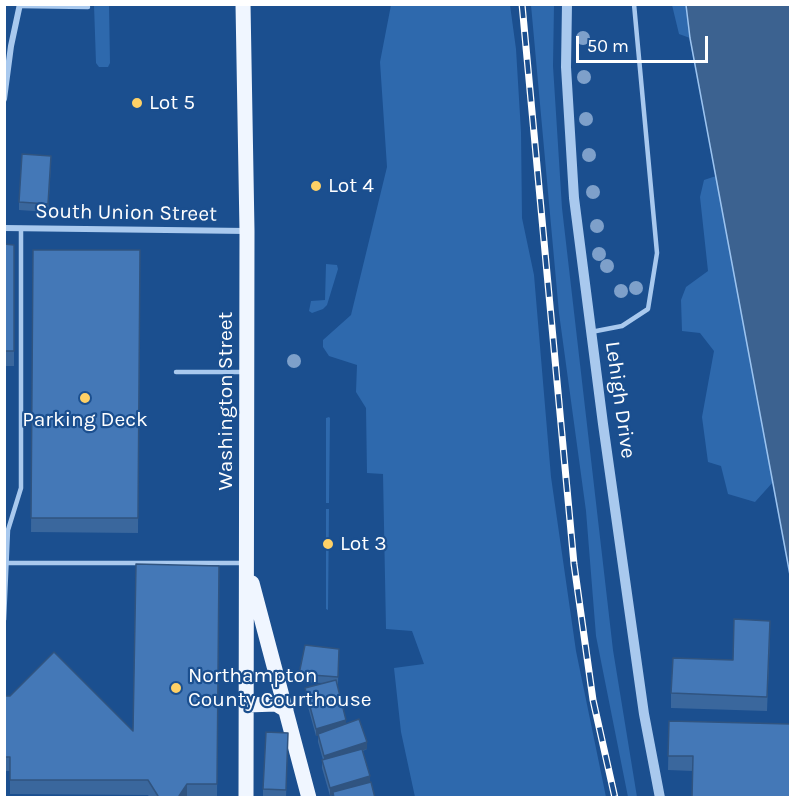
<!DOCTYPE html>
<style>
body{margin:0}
#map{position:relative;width:795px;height:802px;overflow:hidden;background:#1b4f8f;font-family:Karla,sans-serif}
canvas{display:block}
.frame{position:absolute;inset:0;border:6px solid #fff;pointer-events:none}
.scale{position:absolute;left:576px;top:36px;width:132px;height:27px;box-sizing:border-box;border:3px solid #fff;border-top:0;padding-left:8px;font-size:18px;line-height:21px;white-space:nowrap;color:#fff;-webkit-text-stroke:4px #1b4f8f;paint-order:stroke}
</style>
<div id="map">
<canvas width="795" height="802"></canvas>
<div class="frame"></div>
<div class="scale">50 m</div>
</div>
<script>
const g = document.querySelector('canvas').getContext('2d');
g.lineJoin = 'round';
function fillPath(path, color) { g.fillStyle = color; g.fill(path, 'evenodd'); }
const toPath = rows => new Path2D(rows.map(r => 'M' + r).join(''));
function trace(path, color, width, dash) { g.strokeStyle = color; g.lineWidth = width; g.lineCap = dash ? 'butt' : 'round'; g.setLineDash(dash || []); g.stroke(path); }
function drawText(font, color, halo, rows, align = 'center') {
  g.font = font + ' Karla,sans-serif'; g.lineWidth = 4.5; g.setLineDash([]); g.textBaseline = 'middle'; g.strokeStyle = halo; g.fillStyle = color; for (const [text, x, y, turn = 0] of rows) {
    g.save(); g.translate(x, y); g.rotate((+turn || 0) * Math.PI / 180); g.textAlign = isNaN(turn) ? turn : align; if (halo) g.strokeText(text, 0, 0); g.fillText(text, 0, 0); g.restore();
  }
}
fillPath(toPath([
 [94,5,109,5,110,63,108,67,99,67,96,63],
 [391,5,510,5,516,49,521,132,522,218,534,275,551,477,576,651,606,797,415,797,401,732,394,668,424,664,412,631,386,629,383,474,367,473,366,408,356,392,357,365,329,356,323,347,323,340,351,315,387,167,380,62],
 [531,5,554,5,553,66,562,208,613,650,637,797,628,797,596,636,586,511,559,313],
 [672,5,686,5,690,38,679,34],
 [716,176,773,482,755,502,728,494,721,466,708,462,702,417,714,351,700,333,682,331,681,300,686,287,708,271,700,197,704,180],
 [326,264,337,265,338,269,327,305,323,309,312,313,309,311,311,301,325,300],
 [329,417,330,418,329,503,326,503,326,418],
 [326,509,329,509,328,610,326,609]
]), '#2e69ad');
const water = toPath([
 [686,5,790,5,790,575,690,38,686,5]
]);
fillPath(water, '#3c6290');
trace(water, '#9cc4f0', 1.5);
trace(toPath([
 [19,6,88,7],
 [591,332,622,326,648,309,657,253,634,4],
 [176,372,243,372],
 [7,563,244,563],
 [4,620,8,530,21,488,21,228]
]), '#a9c9ee', 4.5);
trace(toPath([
 [4,99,11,46,20,4],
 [4,228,247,231]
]), '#a9c9ee', 6);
trace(toPath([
 [567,4,566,67,574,198,603,424,644,714,660,798]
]), '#a9c9ee', 10);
trace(toPath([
 [243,4,247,231,246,798],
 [252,583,309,798],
 [247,705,276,704,286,710]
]), '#f0f6ff', 15);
const rail = toPath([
 [522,4,574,564,593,700,615,798]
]);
trace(rail, '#fff', 7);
trace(rail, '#1b4f8f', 4.5, [14]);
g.fillStyle = '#7ea0ca';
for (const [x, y] of [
 [583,38],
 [584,77],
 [586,119],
 [589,155],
 [593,192],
 [597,226],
 [599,254],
 [607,266],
 [636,288],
 [621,291],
 [294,361]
]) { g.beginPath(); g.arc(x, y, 7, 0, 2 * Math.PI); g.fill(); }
fillPath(toPath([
 [51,163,48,212,19,210,19,202],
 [4,244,14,245,14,366,4,366],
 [33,250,140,250,138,533,31,532],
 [219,566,217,798,150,798,148,795,10,794,10,771,4,771,4,696,133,731],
 [770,635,767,711,671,708,671,693,733,660],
 [339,649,338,684,337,684,346,724,367,749,363,751,370,783,375,798,333,798,333,795,330,796,322,768,322,760,323,760,318,742,318,735,316,736,305,696,305,688,324,683,299,682,299,674],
 [669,721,790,724,693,771,668,770],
 [288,733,286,798,263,797,263,789]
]), '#3a679d');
fillPath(toPath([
 [346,720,346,728,316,736,316,729],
 [367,742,367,749,324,763,324,756],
 [370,776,370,784,333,792,333,795,330,796,330,788],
 [187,784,187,798,179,798,179,796]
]), '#305480');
const building = toPath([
 [22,154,51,156,48,204,19,202,22,154],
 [4,244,14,245,14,351,4,351,4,244],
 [33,250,140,250,138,518,31,518,33,250],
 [136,564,219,566,217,784,187,784,179,796,180,798,156,798,158,796,148,780,10,780,10,757,4,757,4,696,10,696,54,652,133,731,136,564],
 [734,619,770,621,767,697,671,693,673,658,733,660,734,619],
 [305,645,339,649,338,677,299,674,305,645],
 [336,680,346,720,316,729,305,688,336,680],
 [359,719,367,742,324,756,318,734,359,719],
 [669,721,790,724,790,798,692,798,693,756,668,756,669,721],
 [266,732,288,733,286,790,263,789,266,732],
 [362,749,370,776,330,788,322,760,362,749],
 [371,782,375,798,334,798,333,792,371,782]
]);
fillPath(building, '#4478b7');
trace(building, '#305480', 1.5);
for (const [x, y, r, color] of [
 [137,103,6,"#ffd166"],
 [316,186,6,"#ffd166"],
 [85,398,6,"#ffd166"],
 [328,544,6,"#ffd166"],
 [176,688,6,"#ffd166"]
]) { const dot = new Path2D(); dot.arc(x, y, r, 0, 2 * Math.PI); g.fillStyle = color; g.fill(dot); trace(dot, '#1b4f8f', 2); }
drawText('21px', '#fff', '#1b4f8f', [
 ["Lot 5",149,103],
 ["Lot 4",328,186],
 ["Parking Deck",85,420,"center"],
 ["Lot 3",340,544],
 ["Northampton",188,676],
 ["County Courthouse",188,700]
], 'left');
drawText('21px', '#fff', '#1b4f8f', [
 ["South Union Street",126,213,1],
 ["Lehigh Drive",620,400,82],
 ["Washington Street",226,401,-90]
]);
</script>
